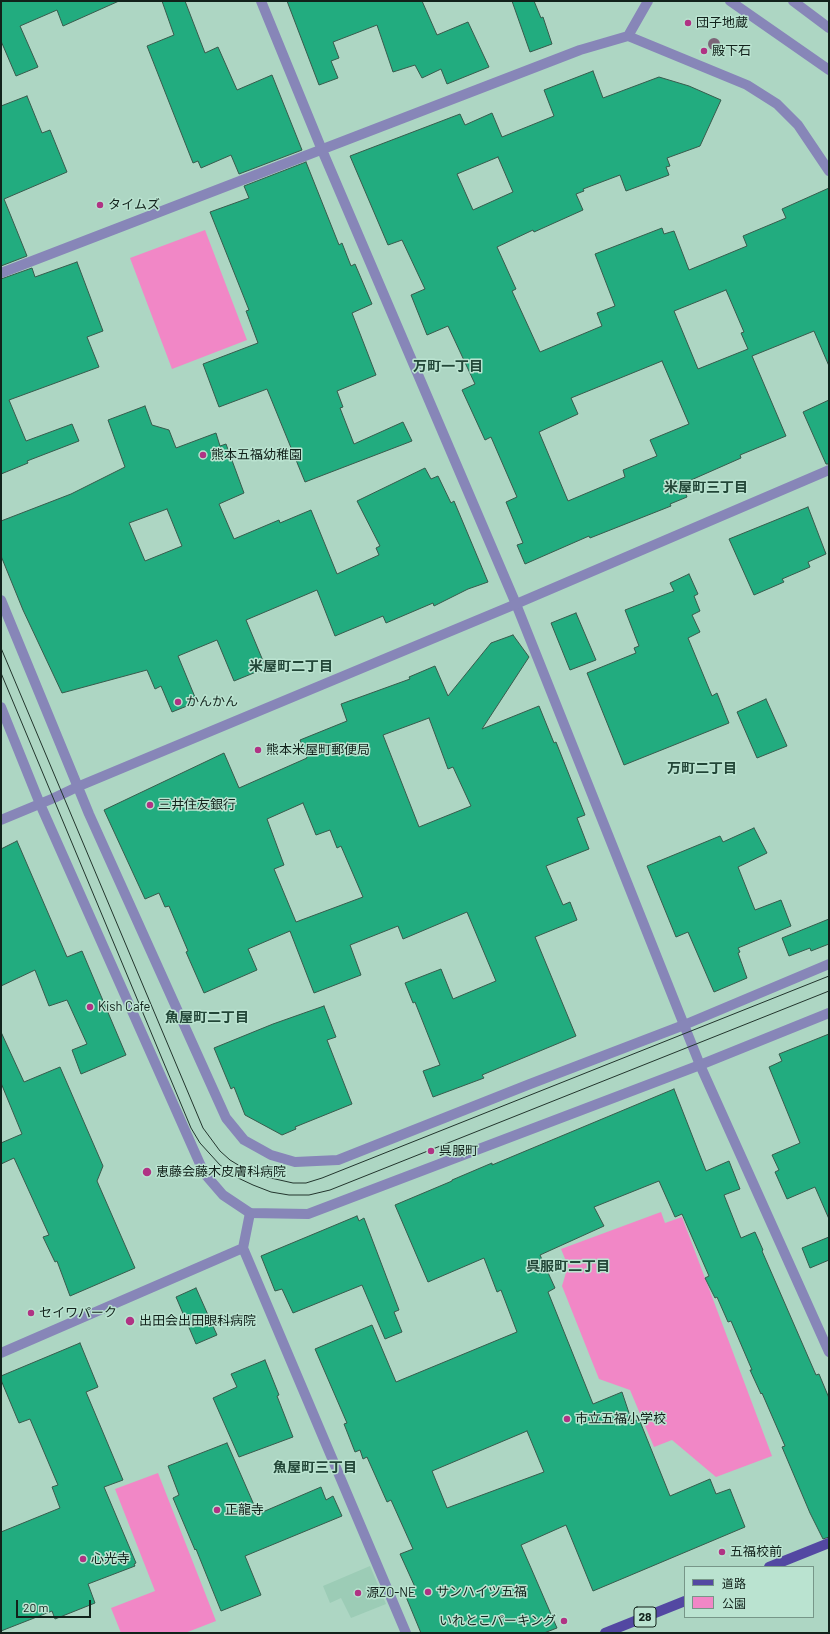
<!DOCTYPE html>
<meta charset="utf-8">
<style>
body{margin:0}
#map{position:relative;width:830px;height:1634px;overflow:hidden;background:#add6c3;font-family:Barlow,"Noto Sans JP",sans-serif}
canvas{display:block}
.frame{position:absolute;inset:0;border:2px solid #12221b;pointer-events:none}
.legend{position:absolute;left:684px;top:1566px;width:130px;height:52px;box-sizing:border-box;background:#bae3d0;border:1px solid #779688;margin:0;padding:5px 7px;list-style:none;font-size:12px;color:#12221b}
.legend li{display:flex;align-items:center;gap:8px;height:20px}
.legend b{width:20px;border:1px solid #779688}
.scale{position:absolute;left:16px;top:1600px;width:75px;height:18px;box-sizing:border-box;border:2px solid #12221b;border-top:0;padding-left:5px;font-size:12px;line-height:14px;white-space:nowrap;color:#12221b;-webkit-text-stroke:3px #bae3d0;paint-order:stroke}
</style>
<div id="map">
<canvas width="830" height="1634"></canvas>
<div class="frame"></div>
<ul class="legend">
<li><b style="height:5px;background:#5348a2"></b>道路</li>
<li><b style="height:11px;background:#f187c6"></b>公園</li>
</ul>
<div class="scale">20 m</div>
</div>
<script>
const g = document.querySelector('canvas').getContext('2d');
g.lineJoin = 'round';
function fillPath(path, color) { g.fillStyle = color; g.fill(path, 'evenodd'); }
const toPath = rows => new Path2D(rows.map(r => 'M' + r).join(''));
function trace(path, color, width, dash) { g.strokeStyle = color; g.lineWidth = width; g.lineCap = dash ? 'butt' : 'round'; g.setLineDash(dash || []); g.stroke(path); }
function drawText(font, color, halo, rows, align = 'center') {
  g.font = font + ' Barlow,"Noto Sans JP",sans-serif'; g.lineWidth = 3; g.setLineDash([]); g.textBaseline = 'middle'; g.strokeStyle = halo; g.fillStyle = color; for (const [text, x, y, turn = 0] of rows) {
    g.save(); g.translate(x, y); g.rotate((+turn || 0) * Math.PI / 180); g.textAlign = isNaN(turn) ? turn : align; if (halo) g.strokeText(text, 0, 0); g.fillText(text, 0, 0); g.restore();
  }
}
fillPath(toPath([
 [370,1566,386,1604,351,1618,341,1598,330,1603,323,1586]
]), '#9cccb6');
fillPath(toPath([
 [205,230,247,340,172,369,130,258],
 [661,1212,665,1223,682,1217,772,1456,716,1477,672,1440,654,1447,630,1390,599,1379,562,1286,568,1266,561,1249],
 [158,1473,216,1621,185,1633,121,1633,111,1608,155,1591,115,1489]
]), '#f187c6');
const building = toPath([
 [1,1,119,1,63,26,57,10,20,26,38,67,16,76,1,41,1,1],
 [162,1,185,1,205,53,218,47,237,90,272,75,302,150,239,174,231,155,201,168,198,161,193,163,147,46,174,35,162,1],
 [287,1,422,1,437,35,468,22,489,67,447,84,441,69,422,78,415,65,393,72,377,25,333,42,339,58,331,61,338,78,319,85,287,1],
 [512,1,534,1,541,18,543,17,552,44,530,52,512,1],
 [593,71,603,98,659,77,689,86,721,100,700,146,667,158,670,166,666,167,669,175,626,191,620,175,583,189,584,191,576,194,583,210,534,232,533,230,497,247,516,289,512,291,540,352,602,326,597,313,615,306,595,254,662,228,664,234,674,231,689,270,747,246,743,236,786,218,782,209,829,188,829,366,814,331,752,356,786,436,740,455,741,458,682,484,687,497,670,504,671,506,590,538,589,536,525,564,517,545,523,543,506,502,517,497,491,437,485,440,462,390,475,384,448,326,427,335,411,295,425,289,402,240,388,245,350,156,460,114,465,125,492,113,502,137,554,116,544,90,593,71],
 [498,157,513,192,473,210,457,174,498,157],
 [726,290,744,332,741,333,748,349,698,369,674,311,726,290],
 [662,361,689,424,650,440,657,456,623,470,625,477,568,501,539,432,578,414,571,398,662,361],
 [27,96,42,133,50,130,67,172,4,199,27,256,1,266,1,106,27,96],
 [306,162,339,245,342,243,351,266,355,264,372,304,352,313,376,375,337,391,343,407,340,408,354,444,403,422,412,441,305,482,267,389,219,407,203,364,258,343,246,311,249,310,210,212,249,198,244,186,306,162],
 [77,262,103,331,87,337,99,367,9,400,26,441,72,424,79,441,27,461,28,463,1,474,1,279,32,268,35,277,77,262],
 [829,400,829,464,826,464,803,412,829,400],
 [145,406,152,425,169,430,176,448,216,433,220,446,226,444,244,493,219,504,234,539,279,520,280,523,311,510,337,574,379,555,376,548,380,546,357,501,425,468,431,479,438,476,451,503,454,501,488,582,468,589,434,606,433,603,386,623,383,616,335,636,317,590,246,620,266,668,234,681,217,640,178,656,197,702,172,712,161,686,155,689,147,670,62,693,23,610,1,556,1,521,71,494,125,467,108,420,145,406],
 [167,509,182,546,145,561,129,523,167,509],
 [808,507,826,554,808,562,810,567,782,579,784,582,754,595,729,539,808,507],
 [689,574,698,594,694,596,700,611,692,615,700,632,688,638,712,696,717,693,729,723,624,765,587,673,636,653,634,648,639,646,625,610,674,591,670,583,689,574],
 [576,613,596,660,570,670,551,623,576,613],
 [513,635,529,657,482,729,539,706,554,743,556,742,585,815,577,818,589,849,546,866,563,905,570,902,577,920,535,937,576,1036,482,1075,484,1078,433,1097,423,1071,440,1065,415,1002,413,1003,405,983,441,969,453,999,496,981,467,912,403,939,398,926,350,945,361,975,314,993,290,931,248,949,257,970,204,993,186,952,188,951,169,906,165,907,159,893,145,899,104,810,224,753,239,788,307,758,300,740,347,721,341,704,410,679,409,677,435,666,448,696,491,643,513,635],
 [429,718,448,769,453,767,471,806,419,827,383,735,429,718],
 [303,803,316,835,330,830,337,848,341,846,363,897,296,922,274,869,284,865,267,819,303,803],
 [766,699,787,746,757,758,737,712,766,699],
 [754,828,767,853,738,867,755,910,781,900,791,926,738,948,740,952,738,953,747,978,714,992,688,932,676,937,647,866,720,836,723,842,754,828],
 [17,841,67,957,82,951,126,1055,81,1074,72,1050,87,1044,67,1000,49,1006,35,970,1,986,1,849,17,841],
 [829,919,829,944,811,951,810,948,789,956,782,938,829,919],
 [324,1006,336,1037,327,1040,352,1104,295,1127,296,1129,282,1135,245,1115,234,1087,231,1089,214,1048,273,1024,324,1006],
 [1,1032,24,1082,60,1067,103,1166,97,1181,135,1268,70,1296,57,1261,55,1262,43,1237,49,1235,14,1158,1,1164,1,1143,22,1134,1,1083,1,1032],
 [829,1034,829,1219,815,1187,787,1199,775,1172,779,1170,772,1155,800,1143,769,1067,782,1061,779,1054,829,1034],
 [674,1089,706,1171,729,1161,740,1189,724,1195,741,1238,755,1232,763,1250,762,1251,816,1375,819,1374,829,1398,829,1537,823,1539,810,1513,782,1447,785,1446,762,1393,761,1394,750,1370,752,1370,731,1321,728,1322,717,1297,715,1298,705,1278,709,1276,682,1214,675,1217,659,1181,594,1207,604,1226,540,1255,555,1288,548,1292,593,1404,622,1392,632,1422,639,1419,670,1496,710,1479,716,1494,730,1489,745,1527,593,1591,566,1525,521,1545,557,1628,544,1633,421,1633,404,1592,415,1587,400,1554,413,1549,391,1500,387,1502,367,1457,363,1459,360,1450,355,1452,344,1424,347,1423,315,1349,372,1325,396,1382,517,1332,501,1290,497,1292,484,1258,428,1282,395,1205,452,1181,452,1180,492,1163,492,1165,674,1089],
 [527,1431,544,1472,447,1508,432,1471,527,1431],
 [357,1216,359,1221,364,1218,399,1310,394,1312,402,1332,385,1339,362,1285,293,1313,282,1289,275,1291,261,1256,357,1216],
 [829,1237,829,1260,810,1268,802,1248,829,1237],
 [196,1288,217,1335,196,1344,176,1297,196,1288],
 [80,1343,98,1387,86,1392,123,1480,104,1487,136,1563,134,1564,135,1566,88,1584,95,1603,55,1619,52,1611,1,1631,1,1532,60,1508,52,1487,58,1485,30,1419,19,1423,1,1380,1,1376,80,1343],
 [265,1360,279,1395,277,1396,293,1437,239,1457,213,1398,237,1387,231,1374,265,1360],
 [227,1443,258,1514,321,1487,326,1500,333,1496,342,1516,245,1556,261,1595,221,1611,196,1549,195,1550,173,1498,179,1495,168,1466,227,1443]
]);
fillPath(building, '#22ac7f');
trace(building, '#375b4c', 1);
trace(toPath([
 [261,1,322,150,516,604,700,1065,829,1352],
 [628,36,648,1],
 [1,273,580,50,628,36,747,85,777,104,798,125,829,171],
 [250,1213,243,1248,406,1633],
 [1,1353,243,1248]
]), '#8786b8', 10);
trace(toPath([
 [730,1,829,70],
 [793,1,829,28],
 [1,600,89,814,226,1118,244,1140,271,1155,295,1162,338,1160,530,1084,684,1025,829,964],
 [1,707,40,804,204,1173,223,1195,250,1213,308,1214,700,1065,829,1013],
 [1,820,54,798,77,787,516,604,829,470]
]), '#8786b8', 10);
trace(toPath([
 [769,1567,829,1543],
 [605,1633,685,1601]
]), '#5348a2', 10);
trace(toPath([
 [1,648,203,1128,220,1151,230,1160,253,1174,293,1183,306,1183,322,1178,829,976],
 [1,673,191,1128,200,1143,220,1165,236,1177,253,1185,271,1192,289,1195,309,1195,330,1190,829,991]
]), '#22352d', 1);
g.fillStyle = '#7c6578';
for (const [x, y] of [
 [714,44]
]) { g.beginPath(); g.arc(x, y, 6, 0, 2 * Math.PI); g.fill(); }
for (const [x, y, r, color] of [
 [688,23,4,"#b03384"],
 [704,51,4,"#b03384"],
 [100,205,4,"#b03384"],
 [203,455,4,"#b03384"],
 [178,702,4,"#b03384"],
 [258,750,4,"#b03384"],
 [150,805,4,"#b03384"],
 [90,1007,4,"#b03384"],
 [431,1151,4,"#b03384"],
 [147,1172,5,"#b03384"],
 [31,1313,4,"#b03384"],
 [130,1321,5,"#b03384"],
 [567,1419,4,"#b03384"],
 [217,1510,4,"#b03384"],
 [722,1552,4,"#b03384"],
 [83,1559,4,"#b03384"],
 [428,1592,4,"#b03384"],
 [358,1593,4,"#b03384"],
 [564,1621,4,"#b03384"]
]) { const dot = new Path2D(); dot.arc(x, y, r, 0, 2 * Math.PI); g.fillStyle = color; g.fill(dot); trace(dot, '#bae3d0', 1.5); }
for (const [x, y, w] of [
 [645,1617,22]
]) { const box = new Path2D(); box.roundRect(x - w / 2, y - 10, w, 20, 3); g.fillStyle = '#bae3d0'; g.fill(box); trace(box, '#12221b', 1); }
drawText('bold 12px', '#12221b', null, [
 ["28",645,1617]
]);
drawText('13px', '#12221b', '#bae3d0', [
 ["団子地蔵",696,23],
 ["殿下石",712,51],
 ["タイムズ",108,205],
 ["熊本五福幼稚園",211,455],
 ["かんかん",186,702],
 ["熊本米屋町郵便局",266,750],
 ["三井住友銀行",158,805],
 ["Kish Cafe",98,1007],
 ["呉服町",439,1151],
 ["恵藤会藤木皮膚科病院",156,1172],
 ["セイワパーク",39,1313],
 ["出田会出田眼科病院",139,1321],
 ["市立五福小学校",575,1419],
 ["正龍寺",225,1510],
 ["五福校前",730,1552],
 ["心光寺",91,1559],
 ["サンハイツ五福",436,1592],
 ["源ZO-NE",366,1593],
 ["いれとこパーキング",556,1621,"right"]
], 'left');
drawText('bold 14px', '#234738', '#bae3d0', [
 ["万町一丁目",448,366],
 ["米屋町三丁目",706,487],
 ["米屋町二丁目",291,666],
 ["万町二丁目",702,768],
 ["魚屋町二丁目",207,1017],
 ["呉服町二丁目",568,1266],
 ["魚屋町三丁目",315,1467]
]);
</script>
